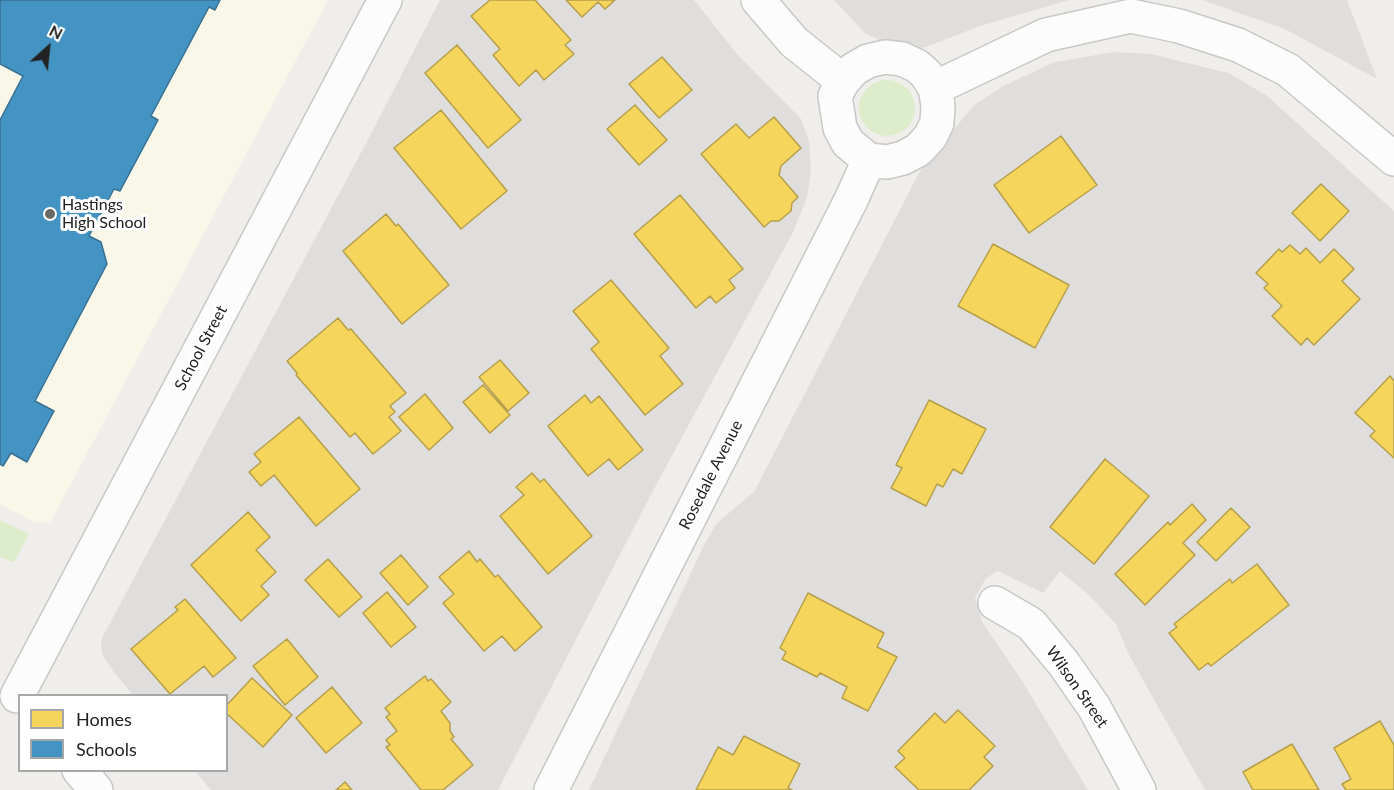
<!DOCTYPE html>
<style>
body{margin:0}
#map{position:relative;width:1394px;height:790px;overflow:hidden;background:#f0eeeb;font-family:Lato,sans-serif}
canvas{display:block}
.legend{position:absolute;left:18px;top:694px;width:210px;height:78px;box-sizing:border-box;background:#fff;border:2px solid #a7a7a7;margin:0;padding:8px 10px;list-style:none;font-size:18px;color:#222}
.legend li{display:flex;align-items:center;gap:12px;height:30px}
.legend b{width:30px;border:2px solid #a7a7a7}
.north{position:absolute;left:18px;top:18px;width:60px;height:60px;-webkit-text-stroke:4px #fff;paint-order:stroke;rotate:27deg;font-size:16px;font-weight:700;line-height:24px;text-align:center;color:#222}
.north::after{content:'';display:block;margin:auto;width:21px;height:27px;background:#222;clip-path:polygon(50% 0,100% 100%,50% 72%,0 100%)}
</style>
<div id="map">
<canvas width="1394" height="790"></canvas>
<ul class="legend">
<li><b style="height:16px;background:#f6d55c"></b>Homes</li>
<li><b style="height:16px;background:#4393c3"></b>Schools</li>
</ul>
<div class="north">N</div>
</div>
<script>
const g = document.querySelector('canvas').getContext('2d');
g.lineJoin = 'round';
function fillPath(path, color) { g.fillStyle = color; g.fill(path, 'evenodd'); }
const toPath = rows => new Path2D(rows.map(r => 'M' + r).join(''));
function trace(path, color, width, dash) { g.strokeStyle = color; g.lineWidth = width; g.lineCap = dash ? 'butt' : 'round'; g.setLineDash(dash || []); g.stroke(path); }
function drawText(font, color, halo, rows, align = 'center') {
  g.font = font + ' Lato,sans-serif'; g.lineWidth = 6; g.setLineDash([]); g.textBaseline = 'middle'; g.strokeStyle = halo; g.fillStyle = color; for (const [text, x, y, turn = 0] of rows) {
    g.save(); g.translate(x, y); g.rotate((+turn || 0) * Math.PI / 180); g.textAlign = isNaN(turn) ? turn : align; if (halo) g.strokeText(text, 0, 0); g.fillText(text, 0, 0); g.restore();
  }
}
fillPath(toPath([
 [440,0,694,0,737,54,801,119,809,141,811,170,807,198,793,232,655,487,498,790,211,790,195,771,226,770,226,696,133,695,113,671,102,654,101,640,372,132],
 [834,0,1069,0,980,26,926,47,914,49,889,45,865,33],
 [1202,0,1347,0,1377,79,1285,29],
 [1114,52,1151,54,1228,73,1266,95,1394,211,1394,790,1205,790,1129,655,1116,624,1088,594,1060,571,1043,593,998,571,986,578,975,598,982,622,1019,676,1088,790,589,790,704,545,717,523,754,492,920,171,973,106,1003,86,1055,62]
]), '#dfdedc');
fillPath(toPath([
 [0,0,328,0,50,523,34,522,0,504]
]), '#f8f7e8');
fillPath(toPath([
 '859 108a28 28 0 1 1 56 0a28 28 0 1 1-56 0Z',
 [0,520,29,534,14,562,0,557]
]), '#ddeccb');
const homes = toPath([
 [490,0,535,0,571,40,565,45,574,54,544,80,536,70,519,86,493,55,500,49,471,16,490,0],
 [566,0,615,0,605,9,598,2,582,17,566,0],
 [457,45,521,120,488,148,425,73,457,45],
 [662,57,692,90,659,118,629,84,662,57],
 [635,105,667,140,639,165,607,129,635,105],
 [441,110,507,191,461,229,394,148,441,110],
 [774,117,801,148,781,166,779,175,798,197,792,203,791,211,779,221,771,221,764,227,701,154,736,124,749,138,774,117],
 [1061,136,1097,185,1029,233,994,185,1061,136],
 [1321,184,1349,211,1320,241,1292,213,1321,184],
 [680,195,743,269,729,280,735,288,716,303,710,296,696,308,634,234,680,195],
 [386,214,396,226,398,224,449,285,402,324,343,251,386,214],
 [993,244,1069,285,1035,348,958,306,993,244],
 [1290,245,1300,254,1306,248,1320,263,1334,249,1354,269,1342,281,1360,299,1314,345,1307,338,1301,345,1272,316,1282,306,1264,288,1268,284,1256,273,1279,249,1282,252,1290,245],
 [611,280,669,348,660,356,683,384,645,415,591,349,599,342,573,311,611,280],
 [338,318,348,330,351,329,406,393,390,406,395,412,389,417,401,431,373,454,355,433,350,437,296,375,297,373,287,361,338,318],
 [500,360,529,393,508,411,479,377,500,360],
 [1390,376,1394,381,1394,458,1370,436,1375,431,1355,413,1390,376],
 [483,385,510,415,490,433,463,402,483,385],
 [425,394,453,428,429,450,399,417,425,394],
 [585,395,591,403,599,396,643,450,618,470,609,459,588,476,548,426,585,395],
 [929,400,986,429,962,474,953,469,943,487,937,484,926,506,891,488,902,468,896,465,929,400],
 [299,417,360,489,316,526,274,475,261,486,249,472,261,462,254,454,299,417],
 [1105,459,1149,496,1094,564,1050,527,1105,459],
 [532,473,540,482,544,479,592,536,548,574,500,516,524,495,516,487,532,473],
 [1192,504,1206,520,1183,543,1195,555,1145,605,1115,574,1168,522,1170,525,1192,504],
 [1231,508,1250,527,1216,561,1197,542,1231,508],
 [248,512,270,537,256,550,276,572,261,586,269,595,241,621,191,565,248,512],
 [469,551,477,562,480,559,495,577,498,575,542,627,515,651,502,636,484,651,443,603,454,594,439,577,469,551],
 [401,555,428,587,408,605,380,573,401,555],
 [328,559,362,597,339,617,305,580,328,559],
 [1257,564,1289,605,1211,666,1208,663,1199,670,1169,633,1177,627,1174,624,1230,579,1232,583,1257,564],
 [387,592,416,627,391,647,363,613,387,592],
 [808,593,884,633,877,647,897,657,868,711,842,698,847,687,820,673,817,677,782,659,786,652,780,648,808,593],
 [185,599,236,658,213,677,204,666,170,694,131,649,178,610,175,607,185,599],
 [287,639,318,677,285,705,253,666,287,639],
 [425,676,428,681,431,679,451,702,441,711,450,723,450,731,454,737,451,739,473,765,443,790,421,790,386,747,390,745,386,740,397,731,386,717,390,714,385,708,425,676],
 [252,678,292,715,263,747,226,713,226,706,252,678],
 [332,687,362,723,326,753,296,718,332,687],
 [958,710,995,746,984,757,993,766,969,790,919,790,895,767,905,758,898,751,935,713,945,723,958,710],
 [1380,721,1394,745,1394,790,1346,790,1342,784,1351,779,1334,748,1380,721],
 [744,736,800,764,788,788,792,790,696,790,718,747,733,755,744,736],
 [1292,744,1319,790,1253,790,1243,772,1292,744],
 [345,782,352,790,336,790,345,782]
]);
fillPath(homes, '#f6d55c');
trace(homes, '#b69f4b', 1.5);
const schools = toPath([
 [0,0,220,0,215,10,209,7,151,116,158,120,120,191,114,189,89,236,101,242,107,264,35,401,54,411,27,462,11,453,3,466,0,464,0,120,23,76,0,64,0,0]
]);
fillPath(schools, '#4393c3');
trace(schools, '#397193', 1.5);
const minor = toPath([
 [758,0,794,42,843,81],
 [885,57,902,59,917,66,926,74,935,88,938,105,937,123,930,137,918,150,903,158,887,162,869,160,848,143,840,128,835,96,843,81,854,69,868,61,885,57],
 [935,88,1046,35,1131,16,1179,26,1238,45,1288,70,1394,159],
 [995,603,1031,624,1064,664,1094,707,1139,790],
 [17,696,385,0],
 [79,770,96,790],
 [551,790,851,200,869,160]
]);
trace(minor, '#c9c8c7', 36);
trace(minor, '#fdfcfc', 33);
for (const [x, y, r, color] of [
 [50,214,6,"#6a6968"]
]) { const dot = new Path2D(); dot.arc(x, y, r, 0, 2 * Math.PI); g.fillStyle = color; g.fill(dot); trace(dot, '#fff', 2); }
drawText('16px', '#222', '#fff', [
 ["Hastings",62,205],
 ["High School",62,223]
], 'left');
drawText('16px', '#222', '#fff', [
 ["School Street",201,348,-62],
 ["Rosedale Avenue",711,475,-63],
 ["Wilson Street",1077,687,55]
]);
</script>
